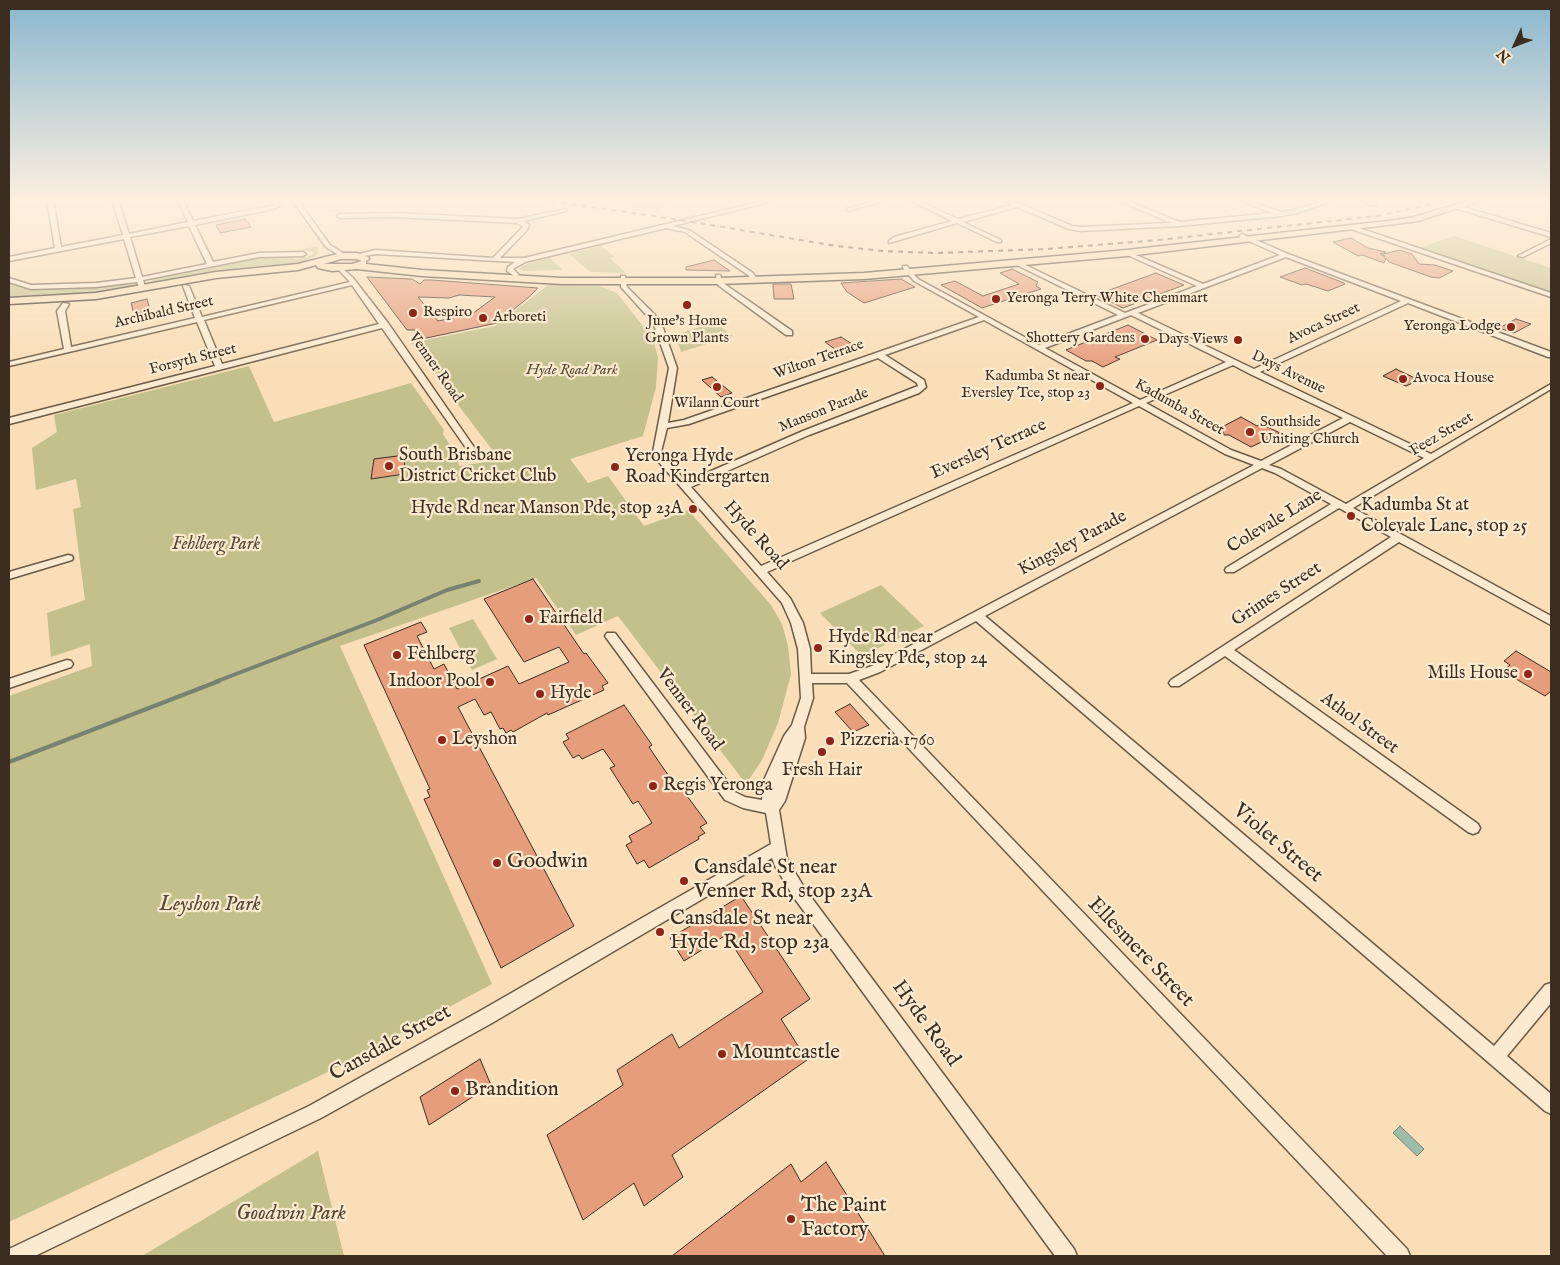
<!DOCTYPE html>
<style>
body{margin:0}
#map{position:relative;width:1560px;height:1265px;overflow:hidden;background:#f9deb7;font-family:"IM FELL English",serif}
canvas{display:block}
.frame{position:absolute;inset:0;border:10px solid #3b2e21;pointer-events:none}
.north{position:absolute;left:1490px;top:20px;width:50px;height:50px;-webkit-text-stroke:4px #fbead0;paint-order:stroke;rotate:227deg;font-size:14px;font-weight:700;line-height:20px;text-align:center;color:#3b2e21}
.north::after{content:'';display:block;margin:auto;width:18px;height:22px;background:#3b2e21;clip-path:polygon(50% 0,100% 100%,50% 72%,0 100%)}
</style>
<div id="map">
<canvas width="1560" height="1265"></canvas>
<div class="frame"></div>
<div class="north">N</div>
</div>
<script>
const g = document.querySelector('canvas').getContext('2d');
g.lineJoin = 'round';
function fillPath(path, color) { g.fillStyle = color; g.fill(path, 'evenodd'); }
const toPath = rows => new Path2D(rows.map(r => 'M' + r).join(''));
function trace(path, color, width, dash) { g.strokeStyle = color; g.lineWidth = width; g.lineCap = dash ? 'butt' : 'round'; g.setLineDash(dash || []); g.stroke(path); }
function drawText(font, color, halo, rows, align = 'center') {
  g.font = font + ' "IM FELL English",serif'; g.lineWidth = 4.5; g.setLineDash([]); g.textBaseline = 'middle'; g.strokeStyle = halo; g.fillStyle = color; for (const [text, x, y, turn = 0] of rows) {
    g.save(); g.translate(x, y); g.rotate((+turn || 0) * Math.PI / 180); g.textAlign = isNaN(turn) ? turn : align; if (halo) g.strokeText(text, 0, 0); g.fillText(text, 0, 0); g.restore();
  }
}
fillPath(toPath([
 [594,200,667,200,670,203,657,210],
 [1454,236,1551,268,1551,293,1418,248],
 [317,246,318,253,316,256,300,263,244,268,154,284,149,283,156,278,257,257,285,255,295,259,307,257,313,254,313,252,301,250],
 [601,246,615,257,610,258,626,273,590,272,569,254],
 [550,258,563,270,524,271,519,269,523,265],
 [9,283,20,287,44,289,91,288,127,284,136,285,134,288,106,293,9,299],
 [548,285,600,286,617,293,653,339,658,358,656,387,643,436,570,459,588,483,608,476,644,526,688,510,771,605,782,624,788,646,791,674,778,723,762,760,746,784,618,616,576,635,536,578,340,646,492,984,328,1072,9,1222,9,696,92,666,90,644,51,657,47,613,85,600,73,509,81,507,76,479,36,490,32,448,57,432,54,415,249,366,274,422,411,383,444,430,443,434,457,456,459,466,500,460,411,343,495,326],
 [714,322,733,336,681,352,675,335],
 [881,585,924,626,862,656,820,613],
 [473,619,497,659,472,670,449,628],
 [318,1151,344,1256,142,1256,209,1216]
]), '#c3c08b');
const water = toPath([
 [1400,1126,1424,1149,1417,1156,1393,1133,1400,1126]
]);
fillPath(water, '#9ebcaa');
trace(water, '#768373', 1);
trace(toPath([
 [215,682,377,620,447,590,479,581]
]), '#768373', 4);
trace(toPath([
 [9,762,219,681]
]), '#768373', 4.5);
const building = toPath([
 [245,219,251,227,220,233,216,225,245,219],
 [1351,238,1368,248,1386,252,1380,254,1385,257,1383,254,1400,250,1412,254,1419,264,1435,265,1453,271,1439,278,1431,277,1389,262,1386,258,1384,263,1362,255,1358,256,1333,242,1351,238],
 [714,260,730,271,686,270,686,267,714,260],
 [1305,268,1344,283,1345,284,1328,291,1306,284,1302,285,1280,277,1305,268],
 [1012,269,1038,282,1036,286,1041,289,982,308,941,285,955,281,983,296,1019,284,1000,273,1012,269],
 [1156,273,1184,285,1123,308,1096,295,1156,273],
 [367,277,412,279,420,284,424,280,432,280,538,288,529,297,497,323,417,340,415,330,407,330,367,277],
 [459,295,495,297,472,314,438,321,418,297,449,298,459,295],
 [901,279,915,287,864,303,847,292,841,283,901,279],
 [773,284,791,284,794,299,774,299,773,284],
 [147,299,150,310,134,314,131,303,147,299],
 [1516,319,1531,324,1514,333,1499,328,1516,319],
 [1128,325,1157,340,1115,357,1120,359,1103,367,1092,361,1086,361,1066,350,1128,325],
 [841,337,860,349,843,355,825,342,841,337],
 [1396,369,1400,371,1419,380,1406,386,1383,376,1396,369],
 [712,377,732,393,721,397,702,380,712,377],
 [1241,417,1257,426,1261,424,1280,433,1251,447,1229,435,1224,435,1222,427,1241,417],
 [405,455,404,474,371,479,374,459,405,455],
 [533,579,584,654,586,653,608,683,602,686,604,690,548,715,547,713,513,732,511,730,506,733,503,728,500,729,491,712,484,715,475,699,458,707,574,926,501,968,424,799,430,797,427,790,430,789,364,645,421,622,427,632,417,636,434,669,444,664,457,689,508,666,519,684,569,662,559,647,524,662,484,599,533,579],
 [1516,651,1551,672,1551,691,1545,696,1506,673,1508,671,1505,669,1510,665,1504,661,1516,651],
 [850,704,869,725,853,732,835,712,850,704],
 [624,705,652,745,649,747,657,759,673,782,676,781,707,823,700,827,705,833,698,837,699,839,649,868,644,860,637,864,626,845,632,842,629,836,652,823,638,801,633,804,610,768,615,766,603,749,582,759,579,755,573,758,563,742,569,739,566,734,624,705],
 [741,896,810,999,781,1019,807,1060,672,1155,683,1177,644,1206,634,1183,583,1220,547,1135,623,1085,617,1070,672,1034,679,1048,763,992,726,935,684,961,670,938,741,896],
 [480,1059,491,1085,429,1125,420,1097,480,1059],
 [826,1162,885,1256,672,1256,791,1164,801,1182,826,1162]
]);
fillPath(building, '#e69d7c');
trace(building, '#3b2e21', 1);
const minor = toPath([
 [47,200,53,200,61,247,123,235,112,200,118,200,129,234,188,222,177,200,183,200,193,221,270,206,274,205,270,200,276,200,280,206,273,209,195,225,213,262,259,253,303,252,306,254,303,256,259,257,143,280,145,287,142,289,139,287,137,282,96,287,31,289,9,282,9,278,31,285,96,283,136,278,124,239,9,261,9,257,55,248,47,200],
 [189,226,207,264,142,277,130,237,189,226],
 [292,200,298,200,330,245,346,255,346,257,342,257,326,247,292,200],
 [767,200,777,200,673,226,689,230,753,273,757,279,754,281,748,275,685,232,666,228,525,262,513,269,519,275,516,277,507,271,508,267,515,262,376,254,353,258,350,256,376,250,493,258,521,229,523,226,517,223,395,217,340,218,337,216,340,214,395,213,518,219,566,209,566,211,524,221,529,225,527,230,500,258,524,258,767,200],
 [879,200,888,200,849,211,846,209,879,200],
 [909,200,916,200,958,219,1012,205,1003,200,1011,200,1072,226,1081,227,1171,223,1118,200,1126,200,1179,222,1273,213,1239,200,1247,200,1281,212,1294,210,1327,200,1335,200,1297,213,1282,216,1179,226,1081,231,1069,229,1017,207,963,222,1001,240,1001,242,997,242,957,223,889,243,889,241,894,237,952,221,909,200],
 [1360,200,1368,200,1377,204,1374,206,1360,200],
 [1457,205,1551,233,1551,237,1455,208,1457,205],
 [1350,225,1551,293,1551,297,1348,228,1348,226,1350,225],
 [1242,234,1288,254,1551,352,1551,357,1548,357,1408,303,1260,372,1431,454,1551,384,1551,389,1353,508,1551,616,1551,625,1399,542,1234,650,1478,824,1480,828,1478,832,1473,834,1468,832,1225,656,1179,686,1171,686,1169,683,1171,680,1391,537,1339,508,1234,572,1226,572,1225,570,1226,568,1331,504,1275,473,1262,468,985,616,1494,1046,1545,985,1551,983,1551,1003,1507,1056,1551,1094,1551,1114,1545,1111,976,621,880,672,859,680,1407,1249,1410,1256,1387,1256,847,683,812,683,813,698,804,727,805,738,785,801,779,810,787,859,805,889,1074,1249,1077,1256,1055,1256,795,899,775,866,772,858,492,1023,321,1118,35,1256,9,1256,9,1249,309,1106,480,1011,771,844,766,813,743,808,725,800,605,636,607,633,615,633,735,792,745,797,762,800,764,780,784,736,792,725,801,698,798,649,791,623,782,603,657,460,653,452,669,368,655,328,649,318,621,287,621,276,625,276,627,287,655,315,663,328,677,368,668,423,684,420,979,317,914,281,903,268,903,266,907,266,918,279,1039,345,1118,315,1013,263,1013,261,1017,261,1125,313,1197,286,1125,254,1125,252,1129,252,1203,284,1280,255,1240,237,1239,236,1242,234],
 [1286,257,1401,301,1254,369,1138,313,1286,257],
 [1131,315,1226,362,1140,400,1045,348,1131,315],
 [984,320,1133,403,761,566,691,487,809,435,919,393,926,387,924,380,885,355,984,320],
 [878,358,917,383,918,386,803,431,686,482,661,452,667,428,689,424,878,358],
 [1233,365,1250,374,1343,418,1261,461,1231,450,1146,403,1233,365],
 [1139,406,1225,454,1254,465,872,666,849,674,811,674,810,649,803,623,790,598,767,572,1139,406],
 [1350,422,1424,458,1346,504,1281,469,1269,465,1350,422],
 [1551,239,1551,243,1523,257,1518,256,1551,239],
 [340,266,353,278,388,323,478,453,477,455,471,455,382,328,9,424,9,418,215,366,197,322,9,366,9,362,64,349,57,311,63,303,69,304,65,311,71,347,195,318,183,286,184,285,189,286,202,317,350,282,337,268,340,266],
 [352,285,379,324,222,364,204,320,352,285],
 [716,275,720,275,723,283,792,331,792,335,786,335,718,285,716,275],
 [68,555,72,556,73,558,72,560,9,579,9,572,68,555],
 [67,660,71,661,73,664,71,667,9,688,9,679,67,660]
]);
const major = toPath([
 [1471,200,1483,200,1418,221,1396,224,1127,256,864,279,718,284,562,284,422,276,357,269,332,271,318,268,316,265,298,270,216,278,96,299,9,304,9,298,96,293,216,272,298,264,341,253,357,253,368,257,369,259,366,261,366,264,422,270,562,278,718,278,864,273,1127,250,1396,220,1414,217,1471,200],
 [341,259,356,259,362,261,352,264,324,264,341,259]
]);
trace(minor, '#6a5a46', 3);
trace(major, '#3b2e21', 3);
fillPath(minor, '#fbead0');
fillPath(major, '#f9deb7');
trace(toPath([
 [542,200,675,219,836,246,883,251,936,253,1047,249,1158,240,1377,216,1424,206,1442,200]
]), '#3b2e21', 2, [5, 5]);
const sky = g.createLinearGradient(0, 0, 0, 377);
sky.addColorStop(0, '#8ab7cf');
sky.addColorStop(0.53, '#fcf0df');
sky.addColorStop(1, '#fcf0df00');
g.fillStyle = sky;
g.fillRect(0, 0, 1560, 377);
for (const [x, y, r, color] of [
 [996,299,5,"#8f2418"],
 [687,305,5,"#8f2418"],
 [413,313,5,"#8f2418"],
 [483,318,5,"#8f2418"],
 [1511,327,5,"#8f2418"],
 [1145,339,5,"#8f2418"],
 [1238,340,5,"#8f2418"],
 [1403,379,5,"#8f2418"],
 [1100,386,5,"#8f2418"],
 [717,387,5,"#8f2418"],
 [1250,432,5,"#8f2418"],
 [389,466,5,"#8f2418"],
 [615,467,5,"#8f2418"],
 [693,509,5,"#8f2418"],
 [1351,516,5,"#8f2418"],
 [529,619,5,"#8f2418"],
 [818,648,5,"#8f2418"],
 [397,655,5,"#8f2418"],
 [1528,674,5,"#8f2418"],
 [490,682,5,"#8f2418"],
 [540,694,5,"#8f2418"],
 [442,740,5,"#8f2418"],
 [830,741,5,"#8f2418"],
 [822,752,5,"#8f2418"],
 [653,786,5,"#8f2418"],
 [497,863,5,"#8f2418"],
 [684,881,5,"#8f2418"],
 [660,932,5,"#8f2418"],
 [722,1054,5,"#8f2418"],
 [455,1091,5,"#8f2418"],
 [791,1219,5,"#8f2418"]
]) { const dot = new Path2D(); dot.arc(x, y, r, 0, 2 * Math.PI); g.fillStyle = color; g.fill(dot); trace(dot, '#fbead0', 2); }
drawText('15px', '#3b2e21', '#fbead0', [
 ["Yeronga Terry White Chemmart",1006,299],
 ["Respiro",423,313],
 ["Arboreti",493,318],
 ["June's Home",687,322,"center"],
 ["Grown Plants",687,339,"center"],
 ["Yeronga Lodge",1501,327,"right"],
 ["Shottery Gardens",1135,339,"right"],
 ["Days Views",1228,340,"right"],
 ["Kadumba St near",1090,377,"right"],
 ["Eversley Tce, stop 23",1090,394,"right"],
 ["Avoca House",1413,379],
 ["Wilann Court",717,404,"center"],
 ["Southside",1260,423],
 ["Uniting Church",1260,440]
], 'left');
drawText('15px', '#3b2e21', '#fbead0', [
 ["Archibald Street",164,313,-13],
 ["Avoca Street",1324,324,-25],
 ["Forsyth Street",193,360,-14],
 ["Wilton Terrace",819,360,-19],
 ["Venner Road",435,368,55],
 ["Days Avenue",1288,373,26],
 ["Kadumba Street",1179,408,29],
 ["Manson Parade",824,411,-22],
 ["Feez Street",1442,435,-31]
]);
drawText('italic 15px', '#564b36', '#fbead0', [
 ["Hyde Road Park",572,371]
]);
drawText('18px', '#3b2e21', '#fbead0', [
 ["Eversley Terrace",989,450,-24],
 ["Colevale Lane",1275,522,-31],
 ["Hyde Road",755,536,48],
 ["Kingsley Parade",1073,544,-28],
 ["Grimes Street",1277,595,-33],
 ["Venner Road",689,710,53],
 ["Athol Street",1359,724,36]
]);
drawText('18px', '#3b2e21', '#fbead0', [
 ["South Brisbane",399,456],
 ["District Cricket Club",399,477],
 ["Yeronga Hyde",625,457],
 ["Road Kindergarten",625,478],
 ["Kadumba St at",1361,506],
 ["Colevale Lane, stop 25",1361,527],
 ["Hyde Rd near Manson Pde, stop 23A",683,509,"right"],
 ["Fairfield",539,619],
 ["Hyde Rd near",828,638],
 ["Kingsley Pde, stop 24",828,659],
 ["Fehlberg",407,655],
 ["Mills House",1518,674,"right"],
 ["Indoor Pool",480,682,"right"],
 ["Hyde",550,694],
 ["Leyshon",452,740],
 ["Pizzeria 1760",840,741],
 ["Fresh Hair",822,771,"center"],
 ["Regis Yeronga",663,786]
], 'left');
drawText('italic 18px', '#564b36', '#fbead0', [
 ["Fehlberg Park",216,545]
]);
drawText('21px', '#3b2e21', '#fbead0', [
 ["Violet Street",1277,844,40],
 ["Ellesmere Street",1140,953,46],
 ["Hyde Road",925,1024,54],
 ["Cansdale Street",391,1044,-29]
]);
drawText('21px', '#3b2e21', '#fbead0', [
 ["Goodwin",507,863],
 ["Cansdale St near",694,869],
 ["Venner Rd, stop 23A",694,893],
 ["Cansdale St near",670,920],
 ["Hyde Rd, stop 23a",670,944],
 ["Mountcastle",732,1054],
 ["Brandition",465,1091],
 ["The Paint",801,1207],
 ["Factory",801,1231]
], 'left');
drawText('italic 21px', '#564b36', '#fbead0', [
 ["Leyshon Park",210,906],
 ["Goodwin Park",291,1215]
]);
</script>
